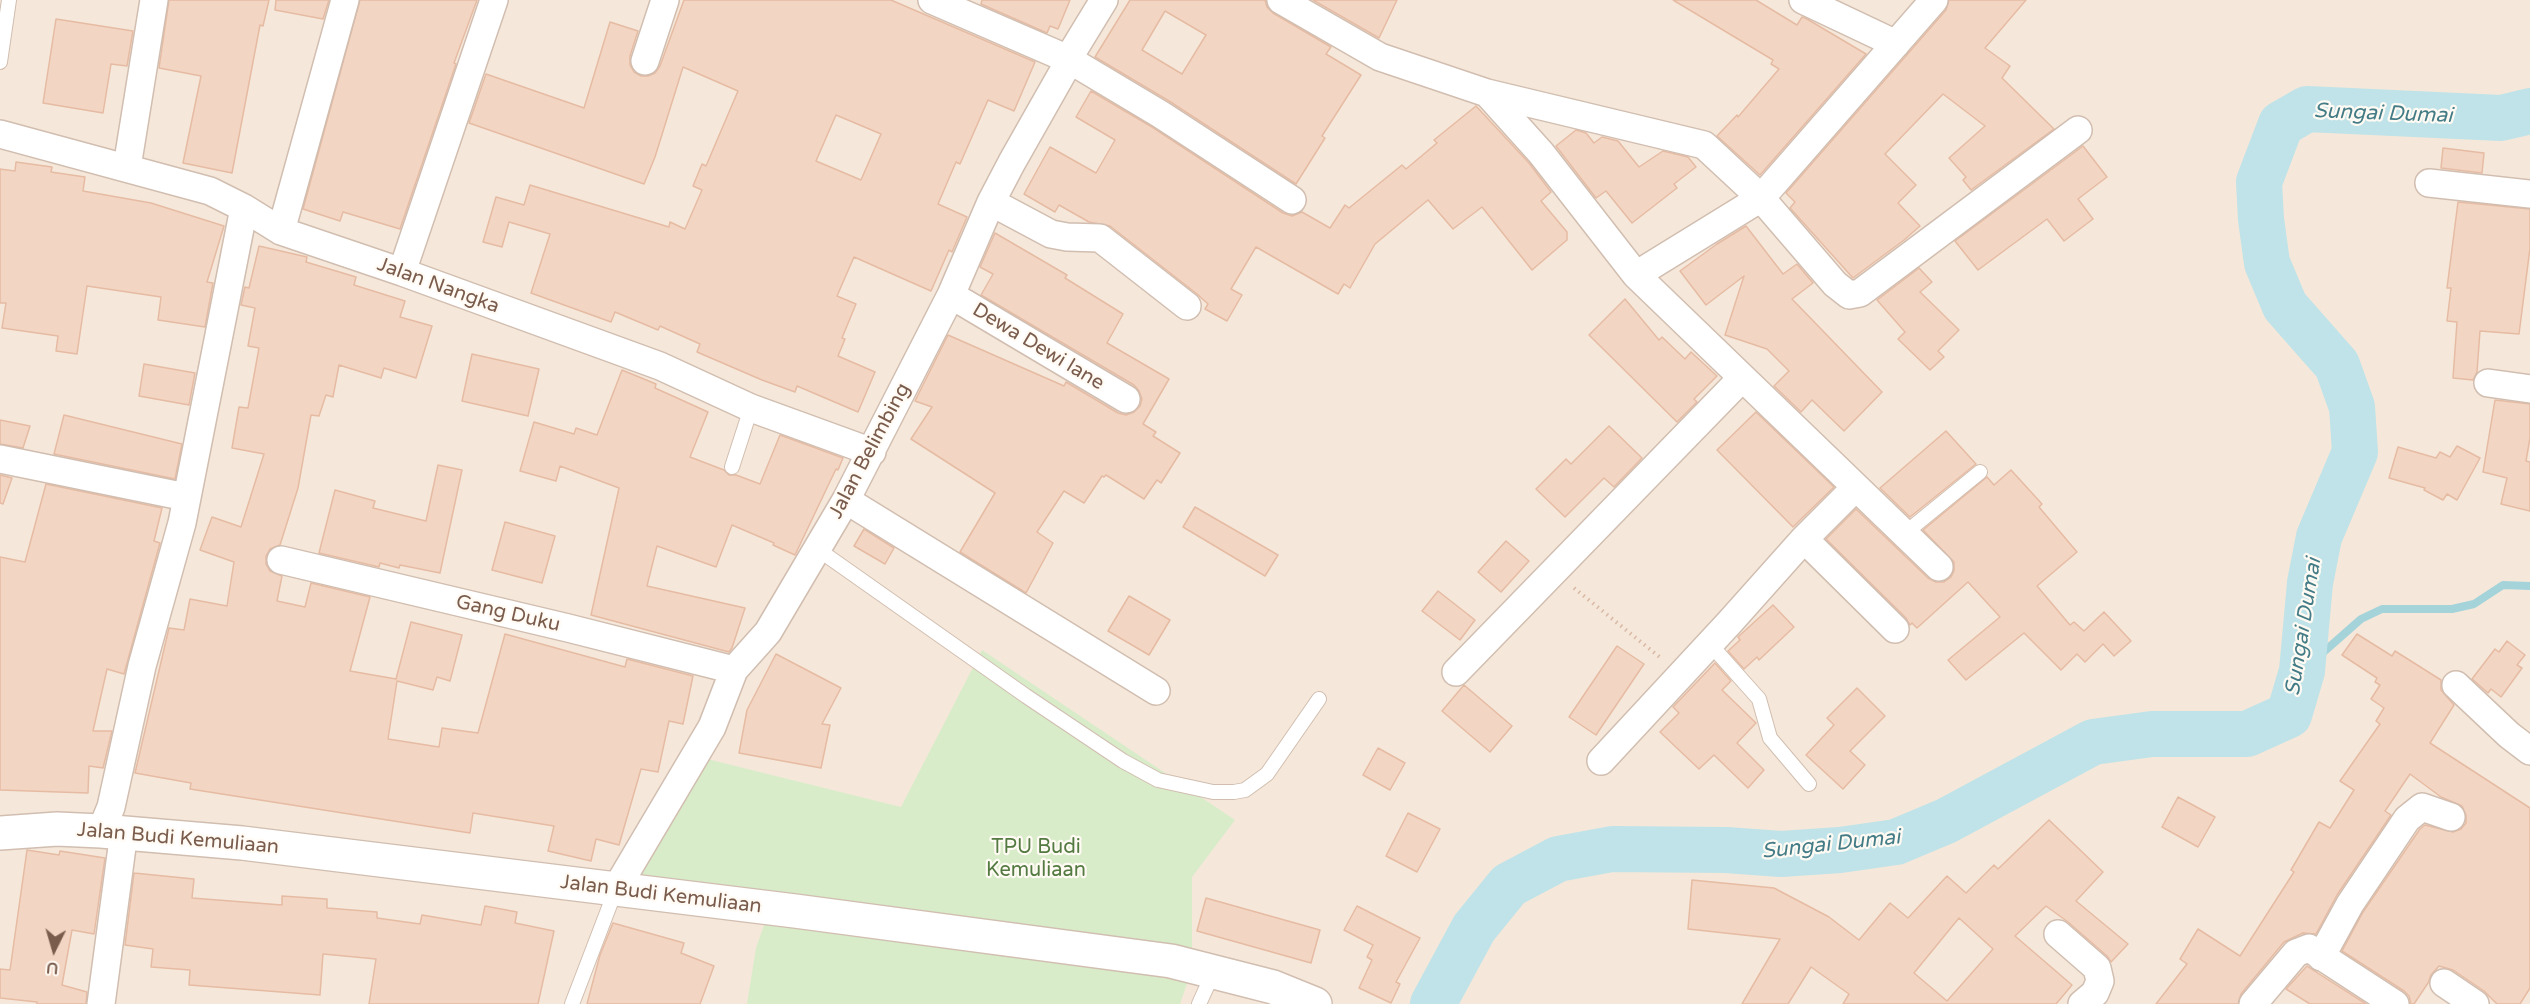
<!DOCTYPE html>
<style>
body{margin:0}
#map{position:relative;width:2530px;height:1004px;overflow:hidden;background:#fdf6ec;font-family:"Varela Round",sans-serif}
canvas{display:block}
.north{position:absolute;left:24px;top:920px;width:60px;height:60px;-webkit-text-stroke:4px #fffaf3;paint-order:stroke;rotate:185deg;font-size:16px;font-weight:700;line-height:24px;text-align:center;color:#7a5c4d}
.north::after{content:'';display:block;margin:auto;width:21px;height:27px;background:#7a5c4d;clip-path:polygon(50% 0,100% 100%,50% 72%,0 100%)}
</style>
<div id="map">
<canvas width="2530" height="1004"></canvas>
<div class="north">U</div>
</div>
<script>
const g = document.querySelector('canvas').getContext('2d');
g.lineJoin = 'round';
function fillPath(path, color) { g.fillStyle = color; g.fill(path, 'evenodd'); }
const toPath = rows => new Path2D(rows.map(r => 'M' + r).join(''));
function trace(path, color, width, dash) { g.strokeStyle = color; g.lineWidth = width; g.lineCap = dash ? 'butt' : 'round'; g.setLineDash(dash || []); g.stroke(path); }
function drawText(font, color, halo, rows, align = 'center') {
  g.font = font + ' "Varela Round",sans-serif'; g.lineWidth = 4.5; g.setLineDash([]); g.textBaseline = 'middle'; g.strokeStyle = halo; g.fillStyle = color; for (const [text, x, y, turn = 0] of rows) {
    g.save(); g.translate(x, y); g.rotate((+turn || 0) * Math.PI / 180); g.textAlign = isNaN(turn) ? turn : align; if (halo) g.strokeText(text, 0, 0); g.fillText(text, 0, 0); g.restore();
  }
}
fillPath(toPath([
 [0,0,2530,0,2530,1004,0,1004]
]), '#f5e8da');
fillPath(toPath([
 [982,650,1235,820,1192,877,1192,969,1180,1004,747,1004,756,948,770,908,631,891,699,757,901,807]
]), '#d8ecc9');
trace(toPath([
 [2302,671,2361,619,2382,609,2452,609,2474,604,2503,585,2530,586]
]), '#a5d3da', 8);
trace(toPath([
 [1433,1004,1474,928,1509,885,1558,859,1612,849,1726,850,1781,854,1840,850,1896,842,1946,821,2093,742,2152,734,2247,734,2289,715,2302,671,2310,583,2319,537,2355,452,2352,407,2337,365,2285,306,2267,263,2261,219,2259,182,2281,124,2307,109,2501,118,2530,111]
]), '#bfe3e8', 46);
const building = toPath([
 [169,0,269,0,263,26,260,25,232,173,183,163,201,76,159,68,169,0],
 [276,0,329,0,323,19,275,10,276,0],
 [360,0,477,0,454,63,456,64,400,229,343,212,340,221,303,209,360,0],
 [684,0,891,0,1035,62,1014,111,988,100,960,164,956,162,938,204,967,217,952,252,949,250,931,291,854,257,837,296,856,304,842,338,845,339,838,356,875,372,858,412,797,386,795,392,762,380,697,352,700,344,660,326,658,330,615,312,611,322,531,293,550,234,509,222,502,247,483,242,496,197,524,205,530,185,669,227,670,222,685,229,702,190,693,186,702,164,706,166,738,91,683,67,655,157,644,184,469,123,486,74,584,108,610,22,638,31,630,56,630,65,634,72,641,76,648,76,655,73,660,66,684,0],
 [836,115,881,134,861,180,816,161,836,115],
 [982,0,1070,0,1058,29,1050,26,1047,33,981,4,982,0],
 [1130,0,1265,0,1267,7,1273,13,1331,47,1326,54,1361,75,1322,136,1325,138,1296,184,1169,101,1095,57,1130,0],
 [1165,11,1206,35,1182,74,1142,50,1165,11],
 [1313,0,1397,0,1379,38,1313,0],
 [1673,0,1756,0,1797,25,1802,17,1807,19,1866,54,1760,175,1717,136,1737,115,1738,117,1779,69,1771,64,1773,60,1673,0],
 [1949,0,2026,0,1985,48,2010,66,2002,78,2054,129,1971,190,1963,180,1966,177,1949,158,1985,126,1943,94,1885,154,1916,185,1898,203,1920,226,1904,240,1853,278,1790,208,1795,202,1786,193,1946,10,1949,0],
 [56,19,133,31,127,66,111,64,103,113,43,103,56,19],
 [1091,91,1152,127,1283,213,1292,216,1302,212,1330,228,1345,205,1349,208,1402,165,1406,169,1437,143,1434,140,1476,106,1529,163,1551,192,1541,201,1567,232,1567,240,1532,270,1482,207,1453,229,1428,200,1375,244,1350,288,1344,284,1338,294,1256,247,1231,289,1242,295,1227,321,1205,309,1208,304,1197,294,1110,226,1089,222,1059,205,1055,212,1024,194,1050,147,1096,173,1115,140,1076,117,1091,91],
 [1576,130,1586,133,1594,143,1602,137,1618,141,1639,167,1663,151,1688,157,1696,167,1674,184,1677,188,1632,223,1606,191,1596,198,1556,146,1576,130],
 [2083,146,2107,177,2078,199,2093,219,2064,241,2047,219,1978,270,1955,241,2083,146],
 [2443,148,2484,153,2482,173,2441,168,2443,148],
 [16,162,52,167,51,172,85,177,83,191,151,203,224,226,207,282,213,283,205,327,158,320,161,297,87,286,77,354,56,351,58,336,2,328,6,303,0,303,0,169,15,171,16,162],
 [2458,202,2530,209,2530,248,2519,334,2480,331,2477,372,2473,380,2453,378,2457,322,2447,321,2451,288,2447,288,2458,202],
 [1746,226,1783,274,1797,264,1813,283,1792,299,1882,392,1844,431,1812,400,1801,412,1774,386,1789,371,1767,349,1725,335,1744,276,1706,305,1680,271,1717,244,1746,226],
 [995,233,1067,275,1065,278,1123,314,1107,343,1169,379,1143,424,1156,432,1153,436,1180,453,1161,483,1157,480,1144,499,1106,475,1104,477,1102,476,1084,503,1064,491,1037,532,1053,543,1026,593,960,552,995,493,911,439,932,407,915,401,948,335,1064,386,1066,382,1118,413,1126,415,1134,412,1140,406,1142,399,1139,391,1134,385,981,295,993,274,980,267,995,233],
 [259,246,307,257,306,262,356,277,354,285,405,301,400,317,432,326,416,378,384,368,381,378,339,365,333,397,326,395,319,416,311,415,298,488,280,545,270,549,266,556,266,564,270,571,282,576,277,601,305,607,311,583,370,597,350,671,396,679,411,622,462,635,450,681,437,677,433,690,397,681,388,739,439,747,442,728,478,733,505,634,625,667,627,659,693,676,683,724,669,721,658,772,641,769,619,845,596,839,591,861,548,851,554,826,473,813,470,833,190,789,191,783,135,773,169,628,184,630,190,599,227,606,234,562,200,550,212,517,241,527,264,454,232,448,239,407,248,408,259,348,248,346,255,308,241,305,245,287,249,288,259,246],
 [1919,268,1932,282,1920,292,1959,330,1938,351,1944,357,1930,370,1898,339,1905,332,1877,300,1919,268],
 [1625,299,1659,340,1662,337,1685,359,1691,352,1717,376,1694,399,1697,402,1677,422,1589,335,1625,299],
 [472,354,539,369,528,416,462,401,472,354],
 [144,364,195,373,189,405,139,396,144,364],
 [622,370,656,384,655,388,708,412,690,457,724,470,729,475,736,475,760,484,780,435,843,458,838,470,836,469,795,555,773,545,774,543,732,525,716,567,657,546,647,586,745,608,732,648,729,652,591,615,619,488,560,466,556,481,520,471,534,422,574,434,576,428,597,435,622,370],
 [2495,400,2530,404,2530,438,2526,461,2530,462,2530,511,2501,504,2507,478,2483,472,2495,400],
 [1756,412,1834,487,1793,527,1717,450,1756,412],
 [64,415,182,444,175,479,54,454,64,415],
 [0,420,30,426,23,448,0,444,0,420],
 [1609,426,1642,458,1614,487,1604,478,1565,517,1536,489,1566,459,1571,464,1609,426],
 [1946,431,1976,464,1910,517,1880,488,1946,431],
 [2457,446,2480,458,2457,500,2447,494,2443,500,2424,490,2425,488,2389,478,2398,447,2436,458,2440,452,2450,457,2457,446],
 [438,465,462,470,440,573,400,565,399,568,380,563,379,567,319,553,335,490,375,501,373,508,426,521,438,465],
 [2011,470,2042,504,2039,507,2077,552,2037,586,2070,625,2074,622,2084,631,2104,612,2131,641,2114,656,2103,644,2085,662,2077,654,2061,670,2024,633,1966,680,1948,660,2000,617,1968,582,1917,628,1912,623,1910,625,1906,618,1826,539,1856,509,1928,578,1936,582,1944,582,1951,577,1954,571,1954,562,1923,530,1987,477,1994,485,2011,470],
 [0,475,12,478,3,504,0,503,0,475],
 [46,484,162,508,154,541,160,543,124,674,107,669,93,731,112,731,103,768,89,766,88,793,0,790,0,557,25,562,46,484],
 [1195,507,1278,555,1265,576,1183,527,1195,507],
 [505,522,555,536,542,583,492,570,505,522],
 [864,529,894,548,885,564,854,546,864,529],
 [1506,541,1529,561,1501,592,1478,572,1506,541],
 [1438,591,1475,620,1460,640,1422,611,1438,591],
 [1129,596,1170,620,1149,655,1108,631,1129,596],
 [1773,605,1794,627,1759,660,1757,657,1744,669,1728,651,1740,640,1738,637,1773,605],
 [2357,634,2392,656,2395,651,2441,680,2441,690,2454,705,2430,743,2530,808,2530,988,2520,1004,2497,1004,2484,991,2453,970,2439,966,2431,975,2428,983,2414,1004,2411,1004,2409,996,2404,991,2342,951,2363,912,2420,829,2425,825,2453,832,2461,829,2466,823,2466,815,2462,806,2441,797,2410,774,2385,811,2391,815,2337,895,2316,934,2303,933,2284,942,2241,994,2238,1004,2156,1004,2187,964,2180,959,2198,929,2240,956,2294,872,2291,870,2319,822,2330,828,2354,790,2340,781,2380,724,2376,721,2384,708,2371,699,2380,685,2375,682,2377,678,2342,655,2357,634],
 [2507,641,2525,655,2517,665,2522,668,2501,697,2491,689,2488,693,2472,679,2495,649,2499,652,2507,641],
 [1617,646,1644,664,1596,735,1569,717,1617,646],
 [776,654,841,688,822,724,830,725,821,768,739,753,747,710,776,654],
 [1715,663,1731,681,1722,690,1756,723,1737,743,1764,770,1748,788,1714,755,1699,769,1660,732,1679,713,1673,707,1715,663],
 [1464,685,1512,726,1490,752,1442,711,1464,685],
 [1857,688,1885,716,1850,751,1865,765,1843,789,1806,755,1834,725,1827,718,1857,688],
 [1378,748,1405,763,1390,790,1363,775,1378,748],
 [2178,797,2215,817,2198,847,2162,827,2178,797],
 [1408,813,1440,829,1417,872,1386,856,1408,813],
 [2049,820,2103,872,2076,901,2128,944,2111,962,2107,956,2068,922,2046,906,2015,936,2072,985,2056,1004,1843,1004,1849,994,1811,967,1788,1004,1742,1004,1780,939,1688,929,1692,880,1774,888,1829,917,1859,940,1890,903,1908,918,1947,876,1966,893,1994,865,1998,869,2049,820],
 [1959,918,1993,949,1947,1001,1914,973,1959,918],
 [27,850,59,855,60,851,105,858,94,934,72,930,62,985,87,992,86,1004,37,1004,37,1002,0,998,0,969,10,970,27,850],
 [134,873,194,879,192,898,282,905,282,896,327,899,327,908,377,912,377,918,420,924,422,915,481,925,485,906,517,912,515,923,554,931,538,1004,369,1004,376,959,323,954,320,995,189,985,190,970,151,967,153,949,125,945,134,873],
 [1206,898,1320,930,1311,963,1197,931,1206,898],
 [1357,906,1420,938,1396,982,1400,984,1391,1003,1359,988,1372,960,1367,957,1373,945,1344,930,1357,906],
 [613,923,684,943,681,953,714,966,700,1004,587,1004,600,955,613,923],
 [2307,966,2313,970,2366,1004,2310,1004,2286,989,2307,966]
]);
fillPath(building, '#f3d5c3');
trace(building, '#e6bba3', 1.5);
const service = toPath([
 [0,62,9,0],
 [732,467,751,408],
 [1904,534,1980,472],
 [816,548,1026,696,1123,761,1158,780,1213,792,1234,792,1245,790,1267,774,1319,699],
 [1710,644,1759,699,1770,738,1809,784],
 [572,1004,616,889],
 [1199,1004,1214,971]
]);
const minor = toPath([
 [932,0,1068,59,1160,114,1292,200],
 [1281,0,1380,57,1487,93,1704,145,1761,198,1835,284,1849,295,1860,293,2078,130],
 [1803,0,1896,44],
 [645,61,665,0],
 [1487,93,1541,153,1636,275,1939,567],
 [0,134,210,191,244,208,281,231,402,272,660,366,751,408,872,452],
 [127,167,154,0],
 [2429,183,2530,194],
 [991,202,1051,234,1067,237,1100,238,1187,306],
 [281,231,345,0],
 [402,272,494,0],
 [1636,275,1761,198,1934,0],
 [951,295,1126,399],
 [2488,383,2530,389],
 [0,459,186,497],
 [846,500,1156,691],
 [1804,539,1895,629],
 [281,560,568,628,734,670],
 [1456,672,1742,378],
 [2456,685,2509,735,2530,751],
 [1601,761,1730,622,1804,539,1856,487],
 [101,831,111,807,142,666,182,523,244,208],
 [616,889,712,727,734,670,768,632,846,500,951,295,991,202,1012,162,1063,72,1068,59,1104,0],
 [2058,934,2097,968,2100,981,2095,993,2082,1004],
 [2321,957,2350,904,2407,819,2422,807,2451,817],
 [2444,983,2475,1004],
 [101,1004,124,832],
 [2253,1004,2296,953,2309,948,2395,1004]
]);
const tertiary = toPath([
 [0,833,57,829,101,831,242,843,795,911,1171,961,1273,987,1315,1004]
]);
trace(service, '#d1beb0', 16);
trace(minor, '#d1beb0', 30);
trace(tertiary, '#d1beb0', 36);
trace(toPath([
 [1574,588,1662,659]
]), '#d9b8a5', 4, [1.5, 4.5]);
trace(service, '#fff', 14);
trace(minor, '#fff', 27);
trace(tertiary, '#fff', 33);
drawText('20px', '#7a5c4d', '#fffaf3', [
 ["Jalan Nangka",438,286,20],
 ["Dewa Dewi lane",1038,347,31],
 ["Jalan Belimbing",870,451,-62],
 ["Gang Duku",508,614,13],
 ["Jalan Budi Kemuliaan",178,839,5],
 ["Jalan Budi Kemuliaan",661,895,7]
]);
drawText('20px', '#537a41', '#fffaf3', [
 ["TPU Budi",1036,848],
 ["Kemuliaan",1036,871]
]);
drawText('italic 21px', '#437c86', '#fffaf3', [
 ["Sungai Dumai",2383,114,2],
 ["Sungai Dumai",2304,627,-81],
 ["Sungai Dumai",1831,845,-6]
]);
</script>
